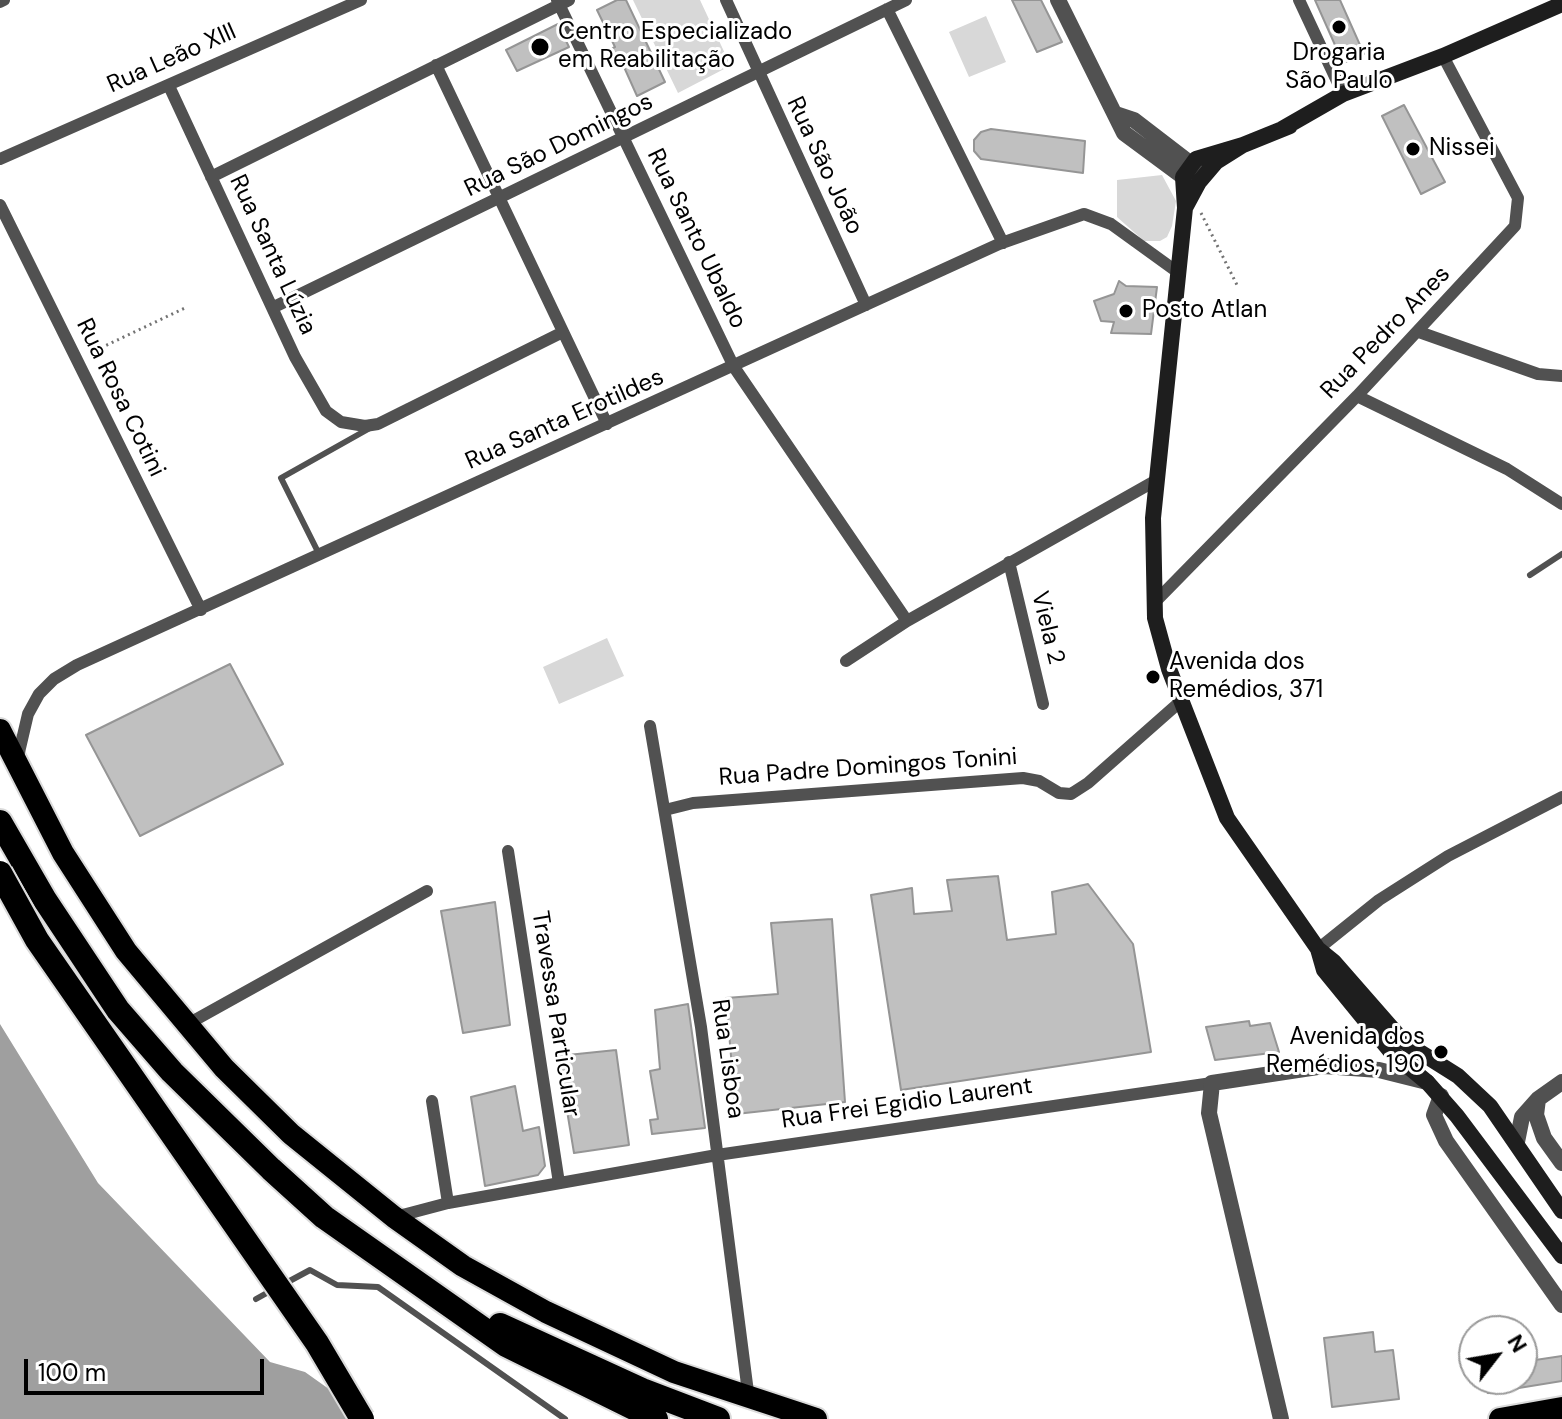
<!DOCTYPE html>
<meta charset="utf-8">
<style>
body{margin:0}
#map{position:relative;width:1562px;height:1419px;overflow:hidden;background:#fff;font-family:"DM Sans",sans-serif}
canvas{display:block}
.north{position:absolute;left:1458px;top:1315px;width:80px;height:80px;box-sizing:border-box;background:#fff;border:2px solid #999;border-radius:50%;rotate:59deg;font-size:22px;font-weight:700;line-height:32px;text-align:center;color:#000}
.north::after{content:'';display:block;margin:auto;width:28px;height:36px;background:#000;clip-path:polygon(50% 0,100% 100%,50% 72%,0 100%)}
.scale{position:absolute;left:24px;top:1359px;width:240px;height:36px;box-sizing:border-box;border:4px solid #000;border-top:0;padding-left:10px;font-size:24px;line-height:28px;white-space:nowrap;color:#000;-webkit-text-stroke:6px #fff;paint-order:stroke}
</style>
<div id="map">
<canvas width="1562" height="1419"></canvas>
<div class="north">N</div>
<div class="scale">100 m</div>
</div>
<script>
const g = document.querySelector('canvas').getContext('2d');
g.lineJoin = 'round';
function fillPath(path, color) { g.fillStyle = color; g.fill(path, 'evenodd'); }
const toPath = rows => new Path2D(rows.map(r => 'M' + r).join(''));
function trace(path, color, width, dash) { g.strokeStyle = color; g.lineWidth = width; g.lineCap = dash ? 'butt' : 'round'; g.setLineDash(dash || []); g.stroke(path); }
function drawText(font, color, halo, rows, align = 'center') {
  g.font = font + ' "DM Sans",sans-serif'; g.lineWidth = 6; g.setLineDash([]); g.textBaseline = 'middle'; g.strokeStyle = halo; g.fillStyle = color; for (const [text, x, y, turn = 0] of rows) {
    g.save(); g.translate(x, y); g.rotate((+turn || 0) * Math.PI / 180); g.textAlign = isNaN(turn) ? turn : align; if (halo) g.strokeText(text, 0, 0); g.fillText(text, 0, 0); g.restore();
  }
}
fillPath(toPath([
 [633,0,700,0,728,60,726,68,678,93],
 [986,16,1006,62,969,77,949,32],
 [1162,175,1176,201,1172,226,1167,237,1160,241,1144,241,1117,217,1117,180],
 [607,638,624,676,559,704,543,667]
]), '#d8d8d8');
fillPath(toPath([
 [0,1024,98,1183,270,1362,305,1372,371,1419,0,1419]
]), '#9f9f9f');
const building = toPath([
 [617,0,626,0,665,82,637,96,620,58,612,62,607,51,615,47,597,10,617,0],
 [1012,0,1041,0,1062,42,1037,52,1012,0],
 [1315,0,1340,0,1364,54,1343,63,1315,0],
 [558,24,569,47,517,71,506,50,558,24],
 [1404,105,1445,182,1421,194,1382,116,1404,105],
 [991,129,1085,141,1083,173,981,159,974,151,974,140,981,132,991,129],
 [1119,281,1126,286,1157,287,1151,334,1111,333,1114,322,1101,321,1094,301,1114,294,1119,281],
 [230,664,283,764,140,836,86,735,230,664],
 [998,876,1007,940,1056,934,1052,892,1088,884,1133,944,1151,1052,901,1090,871,895,912,888,914,914,952,911,947,880,998,876],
 [495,902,510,1025,463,1033,441,911,495,902],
 [832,919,845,1102,736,1114,726,998,778,994,771,923,832,919],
 [688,1004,705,1128,652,1134,650,1120,658,1119,650,1071,660,1069,655,1010,688,1004],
 [1249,1021,1250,1026,1270,1023,1279,1052,1215,1060,1206,1027,1249,1021],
 [616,1050,629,1145,574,1153,558,1056,616,1050],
 [515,1086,523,1131,539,1127,545,1166,538,1175,485,1186,471,1097,515,1086],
 [1373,1332,1375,1352,1393,1350,1399,1399,1332,1407,1324,1338,1373,1332],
 [1562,1356,1562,1381,1488,1393,1486,1379,1522,1379,1522,1362,1562,1356]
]);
fillPath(building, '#c0c0c0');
trace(building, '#959595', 2);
const trunk = toPath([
 [0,730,63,853,126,951,224,1068,291,1134,394,1217,463,1266,546,1312,674,1372,816,1419],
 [1500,1419,1562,1408]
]);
const motorway = toPath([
 [0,822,45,900,118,1010,172,1072,271,1169,324,1217,506,1345,656,1419],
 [500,1325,642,1390,718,1419]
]);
trace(trunk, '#dbdbdb', 26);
trace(motorway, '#dbdbdb', 28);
trace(toPath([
 [1201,213,1237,285],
 [90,353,187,307]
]), '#737373', 3, [2, 4]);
trace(toPath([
 [320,556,281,478,370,428],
 [1530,575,1562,554],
 [284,1284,310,1270,337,1285,378,1287,565,1419],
 [256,1299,274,1289]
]), '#515151', 6);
trace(toPath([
 [557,0,734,367,907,621],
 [726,0,866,305],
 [1299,0,1343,94],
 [0,2,4,0],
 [887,9,1003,243],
 [436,65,607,424],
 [169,86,295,357,326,411,341,422,365,426,378,424,561,333],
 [0,159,361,0],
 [211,177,569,0],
 [0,205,201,610],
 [274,307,906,0],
 [1419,332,1538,374,1562,376],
 [1357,396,1507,469,1562,504],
 [1009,562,1043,704],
 [1154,603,1357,396,1515,226,1518,198,1443,56],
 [846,661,907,621,1155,481],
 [650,726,701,1027,749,1400],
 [17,761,28,714,39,694,54,679,77,665,999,244,1084,214,1111,224,1176,271],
 [665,810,693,803,1023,778,1039,781,1059,793,1071,794,1088,783,1181,701],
 [508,851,559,1183],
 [1318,949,1379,900,1448,856,1562,797],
 [186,1025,427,891],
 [432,1101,448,1203],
 [395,1217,448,1203,717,1155,1212,1083]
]), '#515151', 12);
trace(toPath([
 [1058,0,1124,133,1193,184],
 [1116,114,1134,120,1203,173],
 [1441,1096,1434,1115,1446,1141,1562,1305],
 [1538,1099,1536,1115,1544,1138,1562,1163],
 [1517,1142,1522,1117,1538,1099,1562,1082],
 [1281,1419,1209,1113,1212,1083,1324,1066,1379,1070,1427,1082]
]), '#515151', 16);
trace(toPath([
 [1282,129,1343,94,1443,56,1562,4],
 [1243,145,1196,159,1183,177,1185,208,1153,518,1155,618,1169,669,1227,818,1318,949,1334,962,1404,1042,1458,1076,1490,1106,1562,1211],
 [1185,208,1199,182,1216,162,1243,145,1290,126],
 [1318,949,1324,970,1391,1052,1428,1083,1457,1116,1562,1256]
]), '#1e1e1e', 16);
trace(trunk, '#000', 22);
trace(motorway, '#000', 24);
const motorwayBridge = toPath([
 [0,873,37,940,317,1343,362,1419]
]);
trace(motorwayBridge, '#dbdbdb', 28, []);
trace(motorwayBridge, '#000', 24);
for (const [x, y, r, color] of [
 [1339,27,8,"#000"],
 [540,47,10,"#000"],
 [1413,149,8,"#000"],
 [1126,311,8,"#000"],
 [1153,677,8,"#000"],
 [1441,1052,8,"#000"]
]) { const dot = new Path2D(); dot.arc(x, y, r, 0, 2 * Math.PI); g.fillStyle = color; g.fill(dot); trace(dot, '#fff', 3); }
drawText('24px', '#000', '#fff', [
 ["Centro Especializado",558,33],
 ["em Reabilitação",558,61],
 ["Drogaria",1339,54,"center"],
 ["São Paulo",1339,82,"center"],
 ["Nissei",1429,149],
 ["Posto Atlan",1142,311],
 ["Avenida dos",1169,663],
 ["Remédios, 371",1169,691],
 ["Avenida dos",1425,1038,"right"],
 ["Remédios, 190",1425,1066,"right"]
], 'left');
drawText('24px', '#000', '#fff', [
 ["Rua Leão XIII",172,59,-24],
 ["Rua São Domingos",559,146,-26],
 ["Rua São João",824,166,65],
 ["Rua Santo Ubaldo",696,239,64],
 ["Rua Santa Lúzia",272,255,65],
 ["Rua Pedro Anes",1386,333,-46],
 ["Rua Rosa Cotini",120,398,64],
 ["Rua Santa Erotildes",565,420,-24],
 ["Viela 2",1047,628,76],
 ["Rua Padre Domingos Tonini",868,768,-4],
 ["Travessa Particular",555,1014,81],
 ["Rua Lisboa",727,1059,82],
 ["Rua Frei Egidio Laurent",907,1104,-8]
]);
</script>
